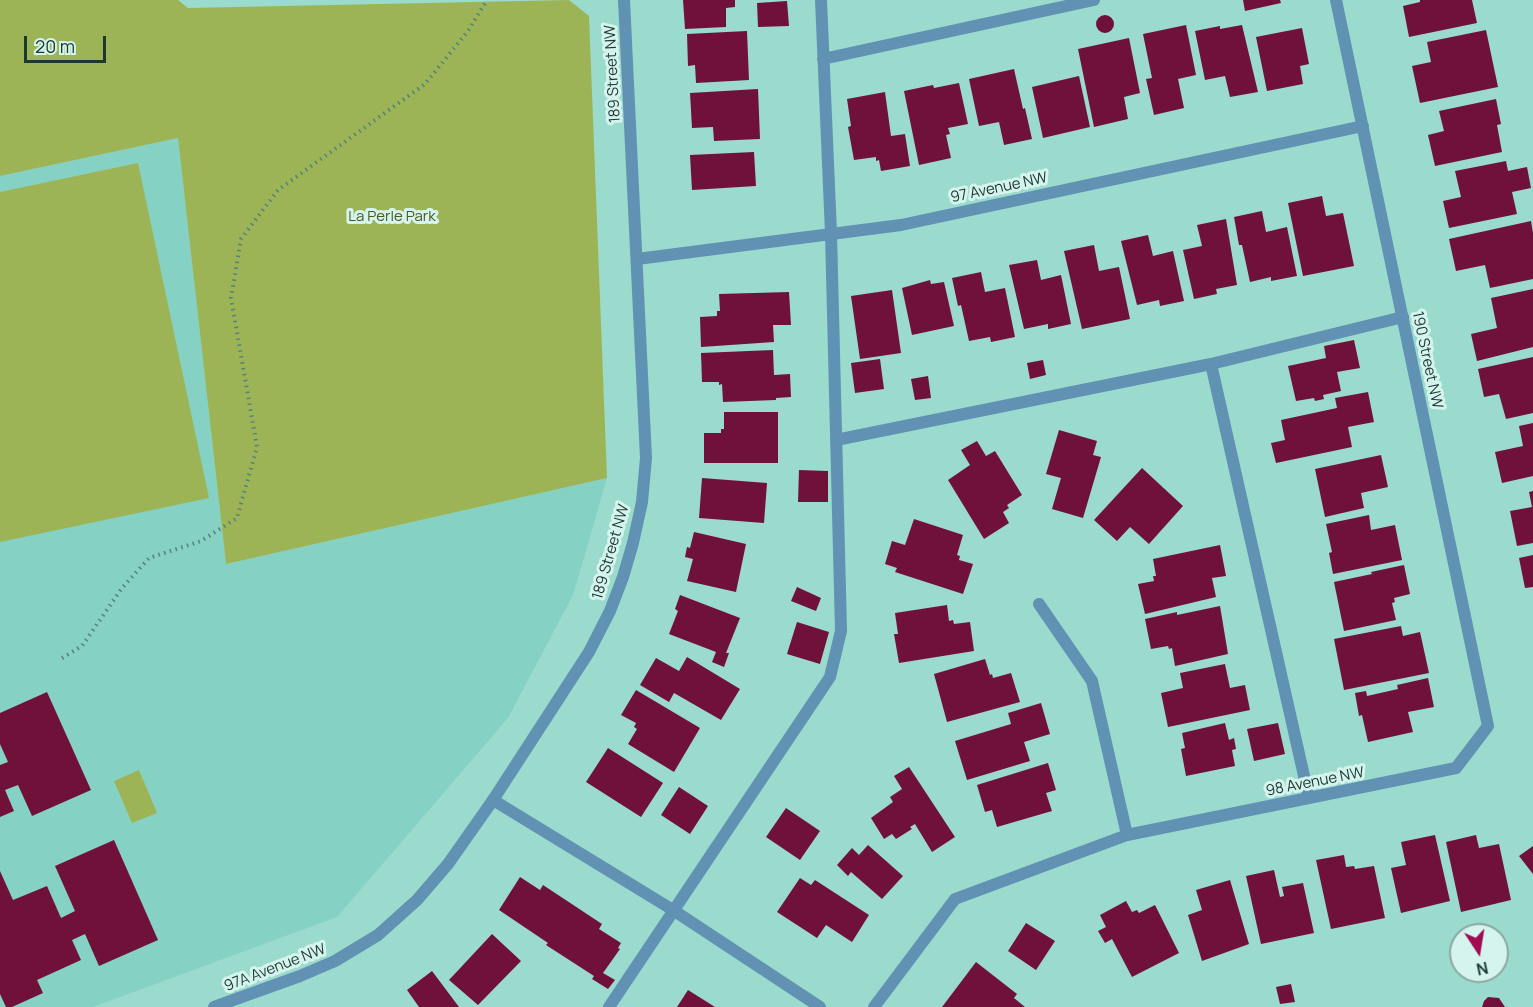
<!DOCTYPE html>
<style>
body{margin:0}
#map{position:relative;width:1533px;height:1007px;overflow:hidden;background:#9adbce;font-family:Manrope,sans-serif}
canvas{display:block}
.north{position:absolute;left:1449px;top:923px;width:60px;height:60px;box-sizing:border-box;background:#d5f4ed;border:2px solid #8ba8a2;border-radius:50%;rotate:168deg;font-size:16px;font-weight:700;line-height:24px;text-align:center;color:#1d3732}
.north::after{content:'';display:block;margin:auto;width:21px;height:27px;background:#a00b52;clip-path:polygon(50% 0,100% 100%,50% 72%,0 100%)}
.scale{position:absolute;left:24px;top:36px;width:82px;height:27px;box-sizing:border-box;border:3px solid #1d3732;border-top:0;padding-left:8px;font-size:18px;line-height:21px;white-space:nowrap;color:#1d3732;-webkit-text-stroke:4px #d5f4ed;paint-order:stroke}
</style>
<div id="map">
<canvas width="1533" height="1007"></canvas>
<div class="north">N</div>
<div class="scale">20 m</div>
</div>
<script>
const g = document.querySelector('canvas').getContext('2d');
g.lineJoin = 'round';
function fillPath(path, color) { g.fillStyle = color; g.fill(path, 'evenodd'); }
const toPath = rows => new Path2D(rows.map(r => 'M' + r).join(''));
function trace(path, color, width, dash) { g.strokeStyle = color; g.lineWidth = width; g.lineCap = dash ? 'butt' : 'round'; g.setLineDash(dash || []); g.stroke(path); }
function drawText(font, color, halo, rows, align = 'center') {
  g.font = font + ' Manrope,sans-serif'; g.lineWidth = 6; g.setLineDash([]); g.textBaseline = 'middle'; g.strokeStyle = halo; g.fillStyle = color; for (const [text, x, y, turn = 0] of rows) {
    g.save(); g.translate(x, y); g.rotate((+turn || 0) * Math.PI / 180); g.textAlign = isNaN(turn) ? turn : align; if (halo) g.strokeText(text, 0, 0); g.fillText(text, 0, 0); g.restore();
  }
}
fillPath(toPath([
 [178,138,226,564,607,478,573,595,508,718,337,917,93,1007,0,1007,0,176]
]), '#85d1c3');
fillPath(toPath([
 [0,0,178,0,188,8,569,0,589,16,607,478,226,564,178,138,0,176],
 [138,163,209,498,0,542,0,192],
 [139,770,157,813,132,823,114,781]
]), '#9db456');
fillPath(toPath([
 [683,0,735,0,735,7,726,8,726,27,685,29],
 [1243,0,1280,0,1281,3,1245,11],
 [1420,0,1472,0,1477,23,1409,37,1403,6,1420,2],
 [787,1,789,26,758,27,757,3],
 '1096 24a9 9 0 1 1 18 0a9 9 0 1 1-18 0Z',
 [1186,25,1196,75,1178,79,1184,108,1154,115,1146,79,1152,78,1143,34],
 [1242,25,1258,92,1230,97,1225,76,1205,80,1195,31,1220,26,1220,29],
 [1302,28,1309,64,1300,66,1303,84,1267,91,1256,37],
 [1486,30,1498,87,1420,103,1412,66,1431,62,1427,42],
 [747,31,749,80,696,83,695,65,688,66,687,34],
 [1129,38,1140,93,1124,97,1128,119,1094,127,1078,49],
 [1014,69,1023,109,1025,108,1032,139,1004,145,999,122,979,126,969,79],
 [1079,76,1090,127,1043,138,1032,87],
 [959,83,968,124,948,128,950,134,946,135,951,158,919,165,904,91,933,85,934,88],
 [758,89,760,139,714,141,713,127,692,128,690,93],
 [885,92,891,136,905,134,910,166,881,171,879,160,876,161,876,157,854,160,848,127,851,126,847,99],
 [1496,99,1501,124,1497,125,1502,152,1435,166,1428,135,1444,131,1439,111],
 [754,152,756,186,692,190,690,155],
 [1506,161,1508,171,1527,167,1531,188,1512,192,1517,214,1449,228,1443,201,1461,197,1455,171],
 [1322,196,1326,216,1343,213,1354,266,1303,276,1288,203],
 [1262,211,1266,232,1287,227,1297,276,1271,281,1271,277,1250,282,1242,245,1239,245,1234,217],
 [1226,219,1237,285,1216,289,1217,294,1194,299,1183,250,1202,246,1197,225],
 [1531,221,1533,233,1533,279,1490,288,1485,265,1456,271,1449,239],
 [1148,235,1153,256,1173,251,1184,301,1160,306,1159,300,1137,305,1121,241],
 [1094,245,1099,271,1119,267,1130,319,1082,329,1064,251],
 [1037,260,1041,280,1061,275,1071,324,1048,329,1048,324,1024,329,1009,265],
 [981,272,985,292,1005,288,1015,337,991,342,990,337,969,341,961,305,958,306,952,278],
 [930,280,931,284,944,282,954,326,912,335,902,288],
 [1533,289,1533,347,1477,361,1471,334,1497,328,1491,298],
 [892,290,901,353,860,359,851,296],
 [789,292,791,325,773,325,774,342,701,347,700,317,717,316,717,311,720,311,719,294],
 [1354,340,1360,368,1337,372,1341,391,1323,395,1324,399,1315,401,1314,398,1296,401,1288,366,1326,358,1324,346],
 [773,350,774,375,790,374,791,397,776,398,776,400,723,402,722,384,719,385,719,382,702,382,701,353],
 [1533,357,1533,413,1506,419,1499,394,1484,397,1478,369],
 [880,359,884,389,855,393,851,363],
 [1043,360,1046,375,1030,379,1027,363],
 [928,376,931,398,915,400,911,379],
 [1368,392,1374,422,1348,427,1352,447,1276,463,1271,443,1285,440,1281,420,1337,408,1335,398],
 [724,412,778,412,778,463,704,463,704,433,721,433,721,429,724,429],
 [1533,423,1533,476,1502,483,1495,452,1523,446,1519,426],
 [1059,430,1097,441,1093,455,1101,457,1083,518,1052,509,1061,478,1046,474],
 [977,441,986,456,995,451,1022,495,1007,505,1009,508,1003,512,1009,523,984,539,948,480,970,465,961,450],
 [1381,455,1388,487,1361,493,1364,508,1325,517,1315,469],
 [1142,468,1183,506,1149,544,1130,527,1117,541,1094,520],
 [799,470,828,471,828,502,798,502],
 [702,478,767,483,764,523,699,518],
 [1533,491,1533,543,1517,546,1510,511,1532,507,1529,492],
 [1369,515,1371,530,1395,525,1402,560,1333,574,1329,553,1332,552,1326,524],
 [914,519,963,535,957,555,960,556,959,560,973,564,963,594,895,572,897,568,885,564,892,541,905,545],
 [694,532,746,544,736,592,687,581,693,559,685,557,687,547,690,548],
 [1220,545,1226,576,1212,578,1216,597,1145,614,1138,584,1154,581,1153,576,1156,576,1153,559],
 [1533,555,1533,587,1525,588,1519,558],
 [1404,565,1410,594,1394,598,1395,602,1392,603,1396,620,1344,631,1334,582,1372,574,1371,572],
 [797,587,821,598,816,611,791,601],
 [680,595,740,618,726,653,729,653,724,667,712,662,716,652,669,634,678,611,675,609],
 [947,605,949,621,953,620,954,624,970,622,974,651,899,663,894,634,898,634,895,613],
 [1220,606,1228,654,1175,666,1172,648,1169,649,1168,646,1151,649,1145,619,1177,612,1177,615],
 [797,622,829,632,820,664,787,654],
 [1401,626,1403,636,1420,632,1429,673,1344,690,1334,639],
 [687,657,740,689,721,720,674,693,669,702,640,685,656,658,679,671],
 [985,659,990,675,992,674,993,678,1011,673,1020,702,947,722,934,674],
 [1225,664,1230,688,1245,685,1250,710,1168,727,1161,693,1183,688,1180,673],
 [1428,678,1434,707,1408,712,1413,732,1368,742,1362,715,1359,716,1355,693,1366,691,1367,696,1398,689,1397,685],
 [636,690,700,728,674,772,628,744,637,729,634,727,636,723,621,715],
 [47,692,91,790,32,816,18,785,5,790,14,811,0,817,0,765,8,762,0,744,0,713],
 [1041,703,1050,734,1024,742,1030,761,967,780,955,741,1011,724,1008,713],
 [1225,723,1229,740,1234,738,1236,749,1232,750,1235,766,1186,776,1181,749,1185,748,1182,733],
 [1278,723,1285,754,1254,761,1247,729],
 [608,748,663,783,641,817,586,782],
 [1048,763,1056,790,1046,793,1052,811,997,827,992,810,985,812,977,785],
 [909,767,955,837,932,852,915,824,910,827,912,829,896,839,892,834,884,839,871,818,893,802,890,797,902,789,894,776],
 [679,787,708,806,690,834,661,815],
 [786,808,820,831,800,860,766,837],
 [1435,835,1450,901,1401,913,1391,868,1406,865,1401,842],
 [1476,835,1479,848,1499,844,1511,900,1461,912,1446,842],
 [114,840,158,940,99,966,85,934,72,940,81,960,37,980,43,993,12,1007,6,1007,0,994,0,871,13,900,47,886,61,918,75,911,55,866],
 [868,845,903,876,882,899,851,872,848,876,837,865,852,848,859,855],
 [1533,846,1533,874,1519,856],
 [1344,855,1346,867,1354,866,1355,869,1374,866,1385,918,1331,929,1316,860],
 [1274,870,1280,897,1284,896,1282,887,1303,883,1314,933,1261,944,1246,876],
 [520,877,540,890,543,885,602,924,599,929,621,943,618,948,620,949,603,973,615,980,608,989,592,979,594,976,546,945,548,943,499,910],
 [800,878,811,885,815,880,869,915,852,942,826,925,817,938,777,912],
 [1230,880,1249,944,1202,961,1188,915,1202,910,1196,890],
 [1126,901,1132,912,1137,910,1139,913,1155,905,1179,953,1132,977,1112,939,1105,943,1098,931,1106,927,1100,915],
 [1026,923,1055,941,1036,970,1008,951],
 [492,934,521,961,478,1005,449,980],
 [976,962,1017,994,1014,998,1025,1007,942,1007],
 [432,971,459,1007,419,1007,407,990],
 [1291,984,1295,1002,1280,1004,1276,987],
 [688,990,715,1007,677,1007],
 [1488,997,1499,998,1505,1007,1482,1007,1484,1001]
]), '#70113a');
trace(toPath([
 [62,658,82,646,122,588,149,558,201,541,237,518,257,447,231,298,241,239,278,190,425,84,468,31,487,0]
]), '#568279', 4, [1.5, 4.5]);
trace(toPath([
 [823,59,1094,0],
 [1211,364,1309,798],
 [836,440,1211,364,1403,317],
 [609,1007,830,677,841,631,831,233,821,0]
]), '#6191b3', 12);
trace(toPath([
 [637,259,901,225,1363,126],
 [1039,604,1092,681,1127,835],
 [493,800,673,910,820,1007],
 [874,1007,955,899,1127,835,1456,768,1488,726,1336,0]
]), '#6191b3', 12);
trace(toPath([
 [214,1007,300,976,335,961,378,935,417,900,448,864,493,800,589,652,610,611,623,577,633,543,642,502,646,458,624,0]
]), '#6191b3', 12);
drawText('15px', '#1d3732', '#d5f4ed', [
 ["189 Street NW",613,74,-93],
 ["97 Avenue NW",999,188,-12],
 ["190 Street NW",1427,360,78],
 ["189 Street NW",611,552,-74],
 ["98 Avenue NW",1315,782,-11],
 ["97A Avenue NW",275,968,-21]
]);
drawText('15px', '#4c5823', '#d5f4ed', [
 ["La Perle Park",392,217]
]);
</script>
